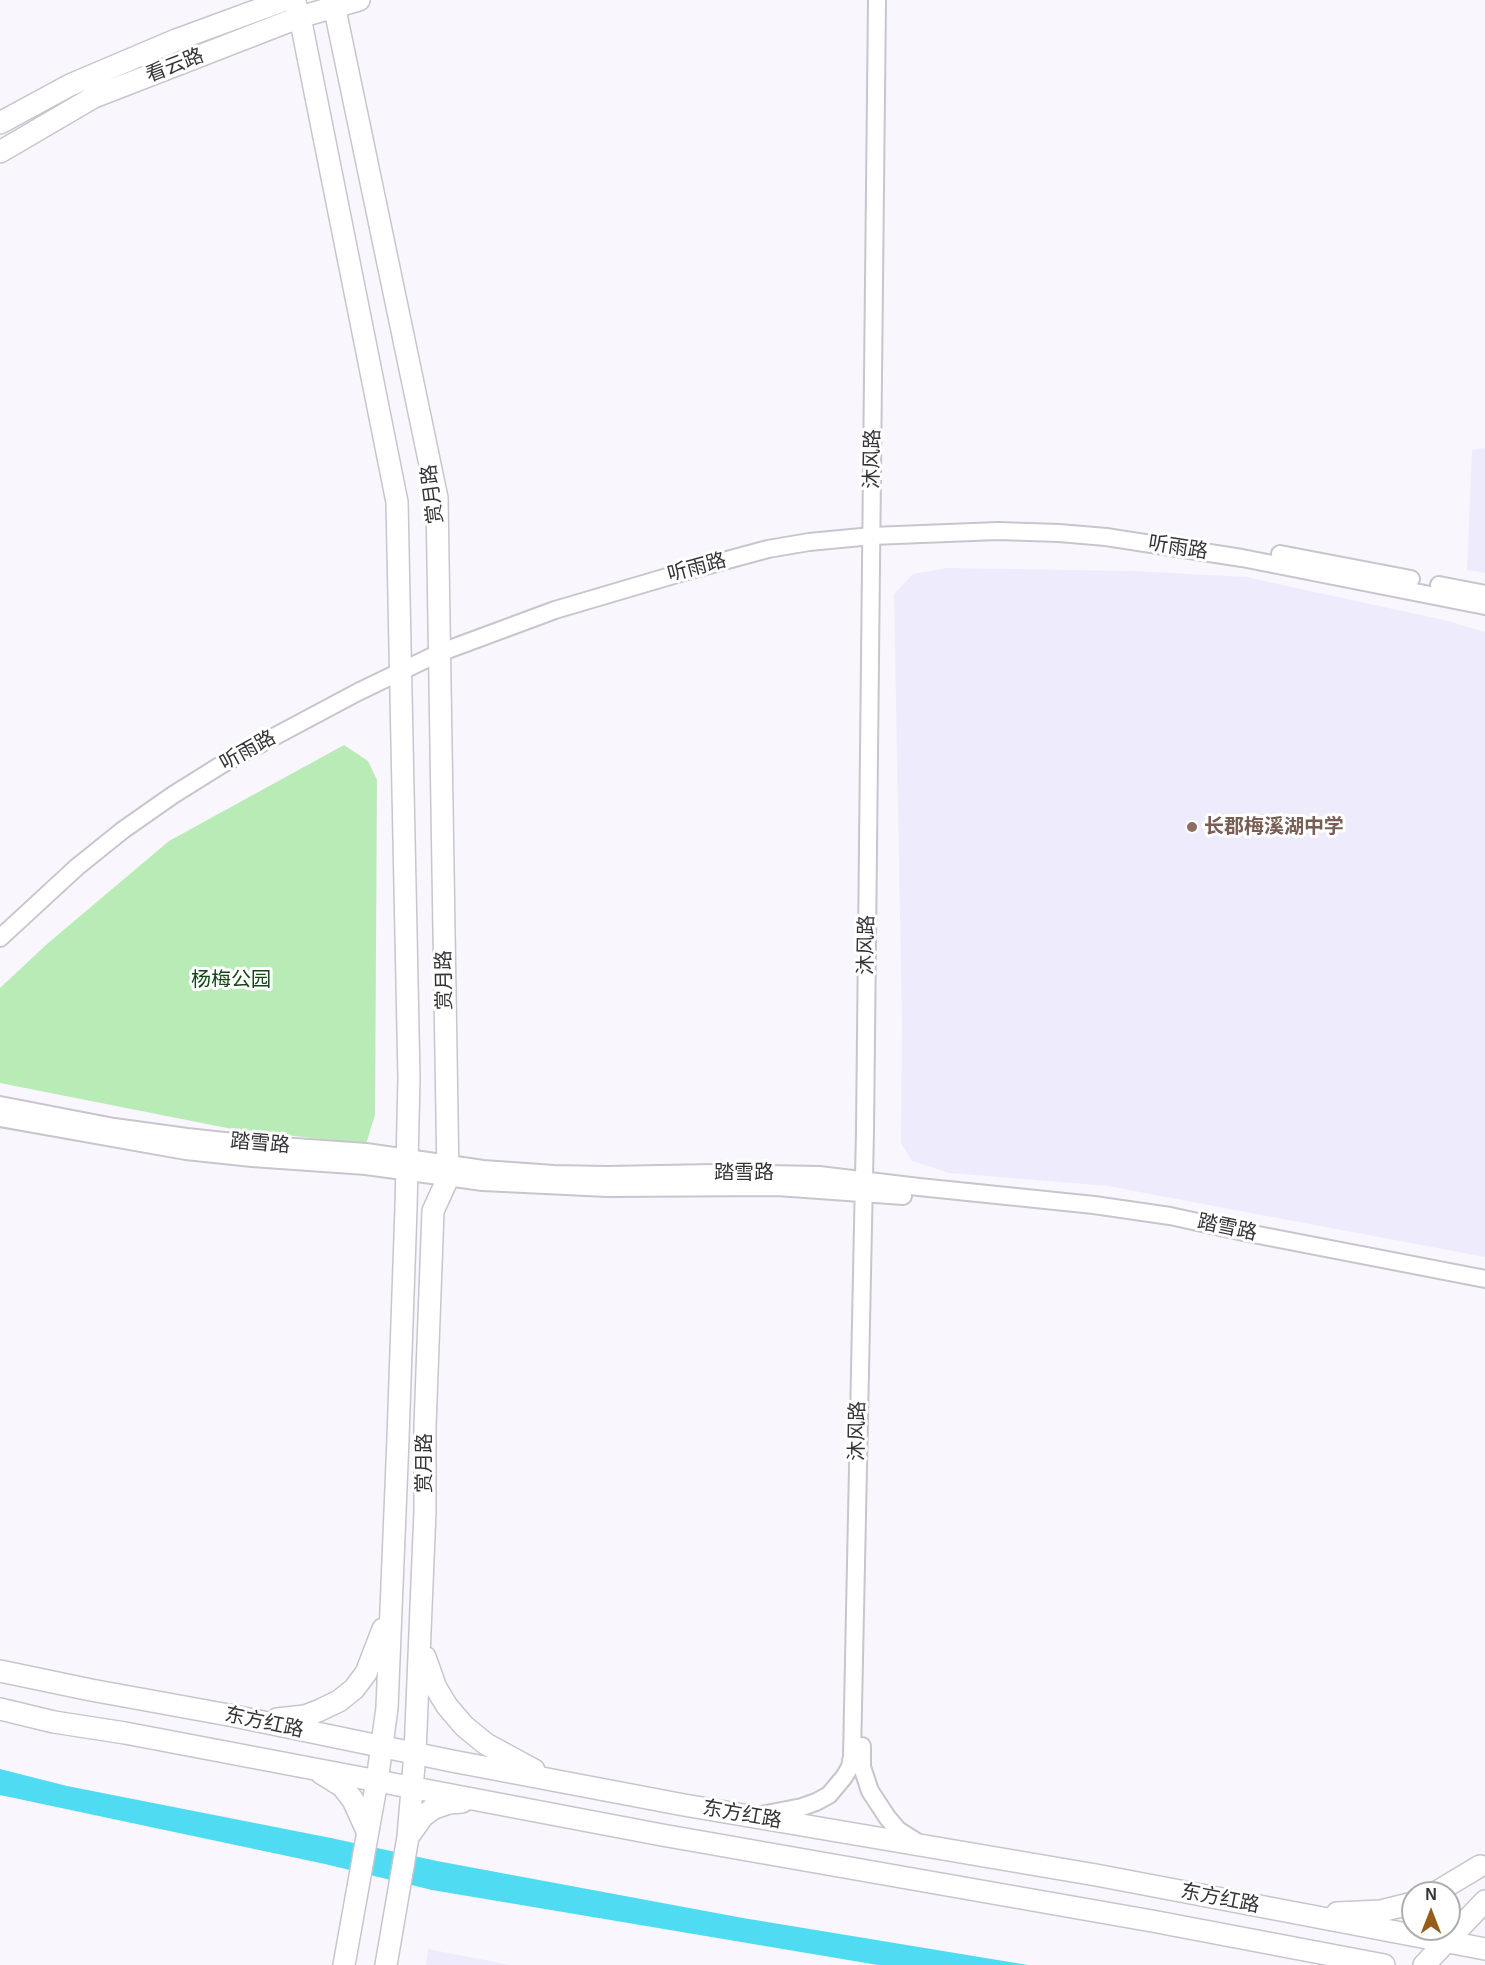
<!DOCTYPE html>
<meta charset="utf-8">
<style>
body{margin:0}
#map{position:relative;width:1485px;height:1965px;overflow:hidden;background:#f9f6fe;font-family:Arial,sans-serif}
canvas{display:block}
.north{position:absolute;left:1401px;top:1881px;width:60px;height:60px;box-sizing:border-box;background:#fff;border:2px solid #aeaeaf;border-radius:50%;rotate:0deg;font-size:16px;font-weight:700;line-height:24px;text-align:center;color:#353437}
.north::after{content:'';display:block;margin:auto;width:21px;height:27px;background:#965d19;clip-path:polygon(50% 0,100% 100%,50% 72%,0 100%)}
</style>
<div id="map">
<canvas width="1485" height="1965"></canvas>
<div class="north">N</div>
</div>
<script>
const g = document.querySelector('canvas').getContext('2d');
g.lineJoin = 'round';
function fillPath(path, color) { g.fillStyle = color; g.fill(path, 'evenodd'); }
const toPath = rows => new Path2D(rows.map(r => 'M' + r).join(''));
function trace(path, color, width, dash) { g.strokeStyle = color; g.lineWidth = width; g.lineCap = dash ? 'butt' : 'round'; g.setLineDash(dash || []); g.stroke(path); }
function drawText(font, color, halo, rows, align = 'center') {
  g.font = font + ' Arial,"Noto Sans SC",sans-serif'; g.lineWidth = 6; g.setLineDash([]); g.textBaseline = 'middle'; g.strokeStyle = halo; g.fillStyle = color; for (const [text, x, y, turn = 0] of rows) {
    g.save(); g.translate(x, y); g.rotate((+turn || 0) * Math.PI / 180); g.textAlign = isNaN(turn) ? turn : align; if (halo) g.strokeText(text, 0, 0); g.fillText(text, 0, 0); g.restore();
  }
}
fillPath(toPath([
 [1485,448,1485,573,1467,570,1472,450],
 [948,568,1132,571,1246,577,1448,621,1485,632,1485,1257,1108,1186,949,1173,912,1161,901,1143,902,1021,894,594,913,574],
 [428,1949,510,1965,426,1965]
]), '#eeebfd');
fillPath(toPath([
 [344,745,368,761,377,780,375,1115,366,1144,232,1129,0,1083,0,988,47,944,169,841]
]), '#b9ebb7');
fillPath(toPath([
 [0,1769,67,1786,331,1838,437,1861,743,1918,1028,1965,878,1965,432,1890,325,1864,0,1795]
]), '#4fdcf2');
const minor = toPath([
 [1280,554,1411,579],
 [1439,585,1485,594],
 [0,938,77,867,123,830,173,795,221,765,358,692,439,653,555,610,694,569,768,549,809,542,872,536,998,531,1059,533,1106,537,1242,558,1485,606],
 [0,1105,114,1127,187,1137,252,1144,366,1152,483,1169,554,1174,607,1175,714,1173,819,1175,919,1187,1094,1205,1170,1216,1248,1233,1485,1279],
 [0,1118,186,1151,252,1158,366,1166,483,1182,607,1188,777,1187,903,1196],
 [862,1746,862,1767,870,1791,887,1817,898,1830,917,1842],
 [761,1815,802,1807,816,1802,829,1795,844,1777,850,1767,852,1756,865,1130,877,0]
]);
const major = toPath([
 [294,0,300,17,397,502,409,1078,406,1208,398,1438,387,1708,377,1781,344,1965],
 [333,0,437,498,448,1178,433,1211,425,1426,425,1511,415,1753,408,1837,386,1965],
 [0,123,70,85,176,40,285,0],
 [0,152,94,97,300,17,359,0],
 [425,1657,436,1688,447,1706,464,1726,486,1744,534,1770],
 [0,1671,91,1690,234,1716,452,1761,684,1805,1096,1875,1485,1949],
 [0,1709,54,1722,125,1733,662,1835,1152,1921,1384,1965],
 [277,1719,305,1716,318,1711,339,1701,354,1689,366,1673,383,1629],
 [321,1773,342,1786,353,1800,367,1831],
 [408,1837,423,1816,434,1808,449,1803,462,1802],
 [1435,1893,1480,1866],
 [1337,1913,1381,1911,1413,1903],
 [1424,1965,1485,1901]
]);
trace(minor, '#c8c5cd', 20);
trace(major, '#c8c5cd', 24);
trace(minor, '#fff', 16);
trace(major, '#fff', 21);
for (const [x, y, r, color] of [
 [1192,827,6,"#8d6e63"]
]) { const dot = new Path2D(); dot.arc(x, y, r, 0, 2 * Math.PI); g.fillStyle = color; g.fill(dot); trace(dot, '#fff', 2); }
drawText('20px', '#353437', '#fff', [
 ["看云路",175,66,-21],
 ["沐风路",873,459,-89],
 ["赏月路",433,494,-97],
 ["听雨路",1178,548,9],
 ["听雨路",697,568,-15],
 ["听雨路",248,751,-29],
 ["沐风路",867,945,-89],
 ["赏月路",445,980,-91],
 ["踏雪路",260,1144,5],
 ["踏雪路",744,1173],
 ["踏雪路",1227,1228,12],
 ["沐风路",858,1431,-89],
 ["赏月路",425,1463,-90],
 ["东方红路",264,1723,12],
 ["东方红路",742,1815,10],
 ["东方红路",1220,1899,11]
]);
drawText('bold 20px', '#785e54', '#fff', [
 ["长郡梅溪湖中学",1204,827]
], 'left');
drawText('20px', '#174617', '#fff', [
 ["杨梅公园",231,980]
]);
</script>
